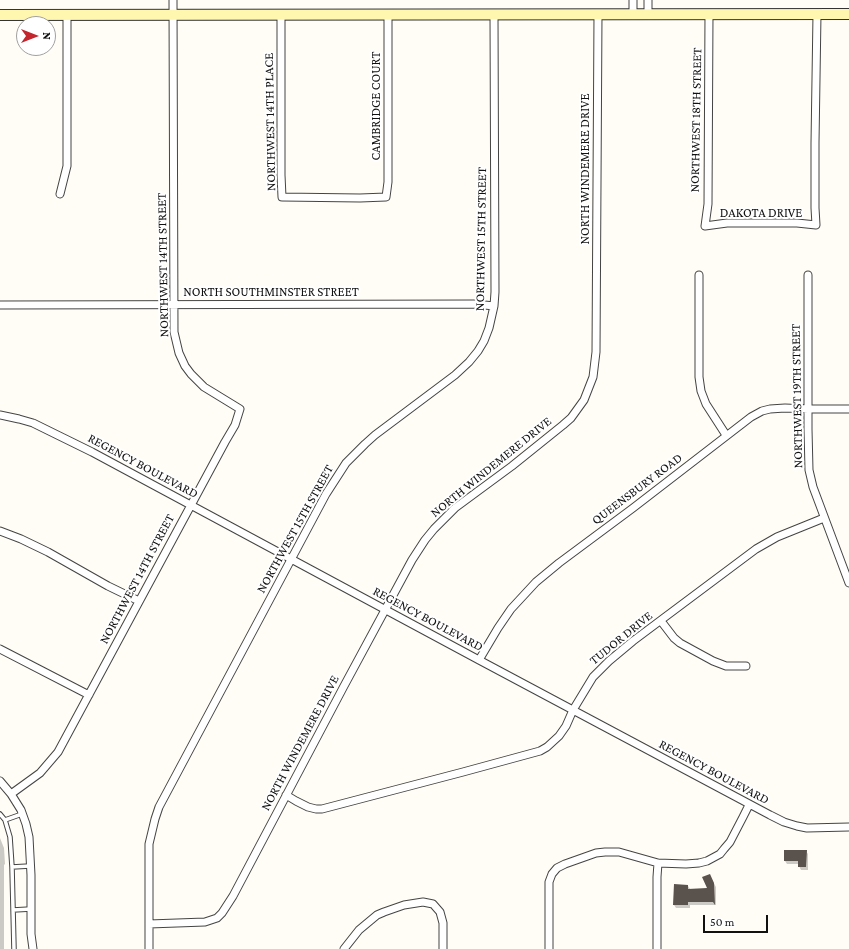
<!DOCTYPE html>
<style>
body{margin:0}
#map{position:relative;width:849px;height:949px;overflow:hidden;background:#fffdf5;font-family:"Crimson Pro",serif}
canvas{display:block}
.north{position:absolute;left:16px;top:16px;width:40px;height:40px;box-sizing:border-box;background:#fff;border:1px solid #a0a0a0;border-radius:50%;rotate:90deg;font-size:11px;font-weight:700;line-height:16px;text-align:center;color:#111}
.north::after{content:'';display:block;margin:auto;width:14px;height:18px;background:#c4262e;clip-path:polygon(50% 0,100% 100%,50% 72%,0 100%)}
.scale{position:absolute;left:703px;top:915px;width:65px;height:18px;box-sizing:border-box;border:2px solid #111;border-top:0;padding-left:5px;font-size:12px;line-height:14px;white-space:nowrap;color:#111;-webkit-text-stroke:3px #fff;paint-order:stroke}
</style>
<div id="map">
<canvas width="849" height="949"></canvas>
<div class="north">N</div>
<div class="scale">50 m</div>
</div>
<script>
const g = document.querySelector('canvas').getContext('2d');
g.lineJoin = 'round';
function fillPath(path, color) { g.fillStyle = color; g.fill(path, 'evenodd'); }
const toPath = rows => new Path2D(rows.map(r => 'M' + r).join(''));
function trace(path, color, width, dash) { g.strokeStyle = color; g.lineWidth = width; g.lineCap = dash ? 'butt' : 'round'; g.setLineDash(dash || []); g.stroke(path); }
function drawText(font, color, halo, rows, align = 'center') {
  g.font = font + ' "Crimson Pro",serif'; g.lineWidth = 4; g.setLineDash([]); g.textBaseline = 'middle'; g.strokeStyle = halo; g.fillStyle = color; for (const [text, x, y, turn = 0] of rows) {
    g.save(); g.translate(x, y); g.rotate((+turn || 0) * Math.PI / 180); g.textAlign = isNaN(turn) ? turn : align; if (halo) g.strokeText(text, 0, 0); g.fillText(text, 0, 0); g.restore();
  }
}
fillPath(toPath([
 [0,838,4,848,5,864,4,865,4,949,0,949],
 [806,851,808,854,808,870,801,870,799,866,799,864,787,864,785,861],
 [711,878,716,887,716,905,690,905,690,908,676,908,674,905,675,885,688,886,690,889,709,889]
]), '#0003');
fillPath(toPath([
 [784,850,807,850,806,867,798,867,798,861,784,861],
 [710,874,714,883,715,905,713,902,688,902,688,905,673,905,674,884,688,885,688,889,707,888,702,877]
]), '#5a524d');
const service = toPath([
 [0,814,5,820],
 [12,867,30,866],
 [13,910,31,909],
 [14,949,12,867,10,837,5,820,22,814]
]);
const minor = toPath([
 [633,0,633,14],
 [648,0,648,14],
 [709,14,708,204,705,226,727,223,797,223,816,225,815,208,815,143,817,14],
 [281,15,281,175,282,197,360,198,386,197,388,182,388,15],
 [60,194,67,166,67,15],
 [699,275,699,377,701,391,706,404,726,435],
 [808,275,808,429,809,470,813,487,849,583],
 [0,305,475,304,494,306],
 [0,415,19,419,33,423,92,452,479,660,770,815,784,822,797,826,807,828,849,827],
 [0,531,21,539,48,552,108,586,139,601],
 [661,621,674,638,680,643,713,661,726,666,746,666],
 [0,649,89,695],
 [479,660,498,628,511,609,536,582,559,563,633,508,751,417,762,411,770,409,785,408,808,409,849,409],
 [0,781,11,794,21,810,26,824,29,837,31,875,31,934,33,949],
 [11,794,40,773,58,752,225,442,235,425,240,409,204,387,191,374,185,366,179,353,174,332,173,0],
 [286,795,296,801,308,807,316,809,322,809,463,772,540,751,547,747,559,736,566,726,573,710,593,677,609,661,633,641,756,549,777,537,824,518],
 [149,924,205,922,217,918,222,913,233,896,344,686,412,560,425,540,434,529,455,508,512,466,563,425,571,418,584,400,593,377,596,352,598,14],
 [149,949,149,844,155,819,159,807,326,494,346,463,365,444,375,435,455,375,469,362,478,351,484,341,489,328,494,306,495,292,494,15],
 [344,949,359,930,377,915,384,912,404,905,423,902,433,904,440,912,443,923,443,949],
 [549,949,549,882,552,874,557,868,565,864,596,853,605,852,619,852,658,863,686,864,699,863,707,861,720,854,724,849,730,842,743,817,749,805],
 [657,949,657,877,658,863]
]);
const secondary = toPath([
 [0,15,849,14]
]);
trace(service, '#444', 5.5);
trace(minor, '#444', 9);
trace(secondary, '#333', 12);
trace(service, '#fff', 3.5);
trace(minor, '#fff', 7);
trace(secondary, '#fff6b0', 10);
drawText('13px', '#111', '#fff', [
 ["CAMBRIDGE COURT",376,106,-90],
 ["NORTHWEST 18TH STREET",696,120,-89],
 ["NORTHWEST 14TH PLACE",270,122,-91],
 ["NORTH WINDEMERE DRIVE",585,169,-90],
 ["DAKOTA DRIVE",761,213],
 ["NORTHWEST 15TH STREET",481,239,-89],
 ["NORTHWEST 14TH STREET",163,265,-91],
 ["NORTH SOUTHMINSTER STREET",271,292],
 ["NORTHWEST 19TH STREET",797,396,-91],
 ["REGENCY BOULEVARD",143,466,28],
 ["NORTH WINDEMERE DRIVE",491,467,-39],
 ["QUEENSBURY ROAD",637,489,-37],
 ["NORTHWEST 15TH STREET",295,529,-61],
 ["NORTHWEST 14TH STREET",137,579,-62],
 ["REGENCY BOULEVARD",428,619,28],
 ["TUDOR DRIVE",621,638,-39],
 ["NORTH WINDEMERE DRIVE",300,743,-62],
 ["REGENCY BOULEVARD",714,772,28]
]);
</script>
